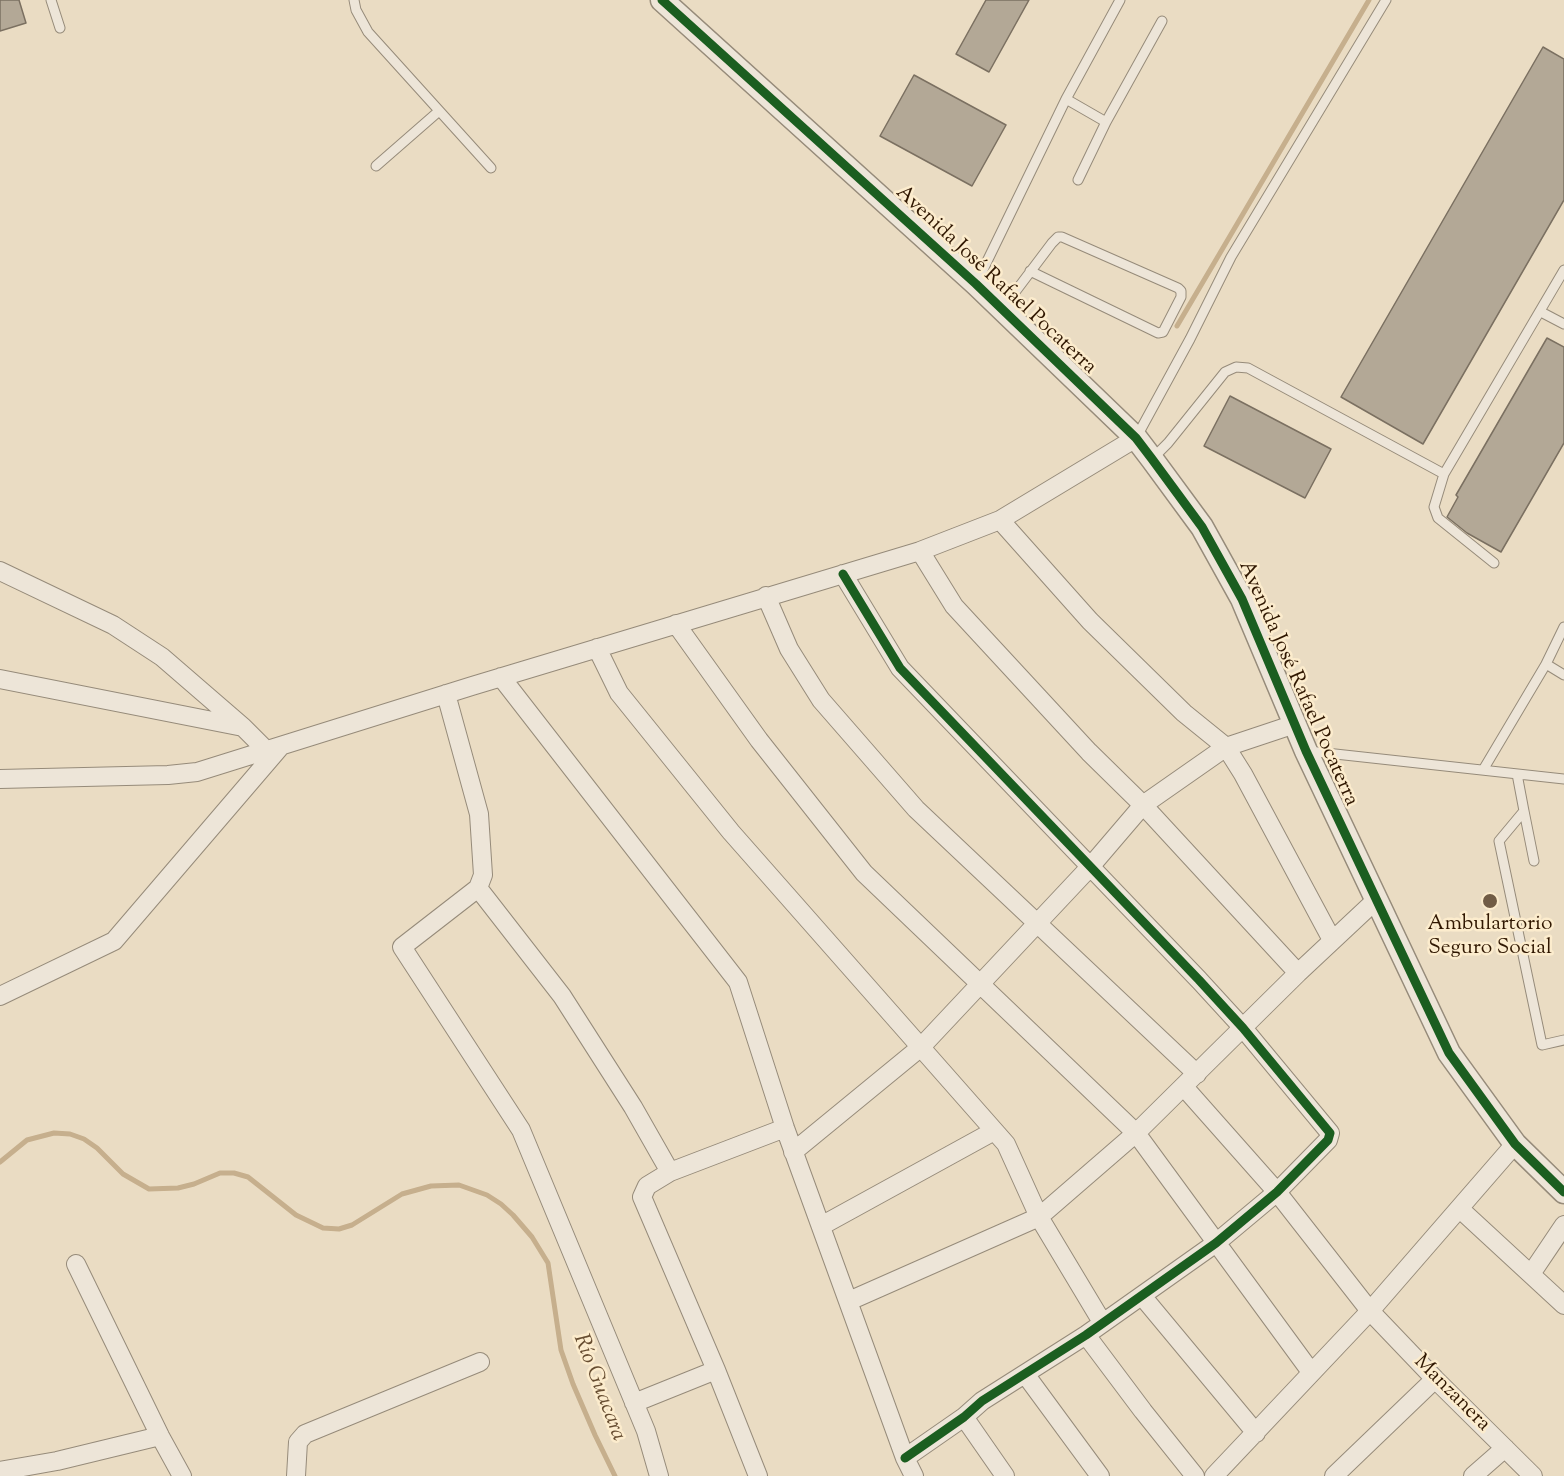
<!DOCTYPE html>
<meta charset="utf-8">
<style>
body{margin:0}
canvas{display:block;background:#eadcc3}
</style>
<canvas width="1564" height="1476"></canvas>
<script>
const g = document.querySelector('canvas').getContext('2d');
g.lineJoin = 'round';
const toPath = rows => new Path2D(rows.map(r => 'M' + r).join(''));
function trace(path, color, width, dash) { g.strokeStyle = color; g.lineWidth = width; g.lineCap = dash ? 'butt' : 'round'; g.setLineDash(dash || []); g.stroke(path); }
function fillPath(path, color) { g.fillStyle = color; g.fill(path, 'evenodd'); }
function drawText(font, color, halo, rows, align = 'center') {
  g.font = font + ' "Sorts Mill Goudy",serif'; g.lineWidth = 5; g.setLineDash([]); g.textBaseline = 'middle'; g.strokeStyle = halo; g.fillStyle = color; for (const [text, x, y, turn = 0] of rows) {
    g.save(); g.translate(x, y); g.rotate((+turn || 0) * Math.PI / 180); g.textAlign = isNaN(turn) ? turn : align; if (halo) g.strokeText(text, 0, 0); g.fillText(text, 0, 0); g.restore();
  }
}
trace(toPath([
 [1177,326,1369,0],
 [0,1162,27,1140,54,1133,70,1134,84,1139,97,1148,123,1174,149,1189,178,1188,194,1184,220,1173,234,1173,248,1177,296,1215,323,1228,339,1229,352,1225,402,1194,431,1186,459,1185,487,1195,501,1204,513,1215,532,1237,548,1263,561,1350,573,1384,595,1435,615,1476]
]), '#c6af8d', 5);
const building = toPath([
 [0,0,19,0,26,23,0,31,0,0],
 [986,0,1029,0,989,72,956,54,986,0],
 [1543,47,1564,59,1564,200,1423,444,1341,397,1543,47],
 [914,75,1006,125,972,186,880,136,914,75],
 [1547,338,1564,347,1564,443,1501,552,1467,533,1447,517,1458,497,1456,495,1547,338],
 [1230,396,1331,449,1305,498,1204,446,1230,396]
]);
fillPath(building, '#b3a896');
trace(building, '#7b7061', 1.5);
const service = toPath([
 [51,0,60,28],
 [354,0,356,10,368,32,491,168],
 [1066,99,1106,122],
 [376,166,439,111],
 [1078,180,1106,122,1162,21],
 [976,284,1066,99,1120,0],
 [1003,308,1052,243,1058,237,1062,237,1178,288,1181,291,1181,297,1163,332,1158,333,1030,271],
 [1541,312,1564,324],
 [1136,438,1190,339,1231,257,1386,0],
 [1152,459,1168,443,1225,372,1236,367,1248,368,1444,474,1564,270],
 [1444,474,1434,507,1438,518,1494,563],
 [1546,664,1564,627],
 [1308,751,1564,779],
 [1483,770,1546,664,1564,675],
 [1517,774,1524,811,1499,841,1542,1045,1564,1040],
 [1524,811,1534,861]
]);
const minor = toPath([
 [1000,520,1090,621,1184,713,1226,747,1243,774,1332,940],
 [920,551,954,606,1089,752,1143,805,1298,973],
 [0,571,113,625,162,657,243,727,266,750],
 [843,574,900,668,1199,980,1243,1028,1330,1133,1328,1140,1277,1192,1216,1243,1086,1335,982,1401,964,1417,905,1458],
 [766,596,789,649,821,700,916,809,1197,1074],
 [676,624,759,740,864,873,1136,1133,1311,1372],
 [597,648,619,693,731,832,1006,1144,1039,1217,1102,1322],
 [501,677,738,982,785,1128,905,1458,914,1476],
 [0,679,243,727],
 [446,694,479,814,483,875,478,888,402,947,521,1130,646,1431,659,1476],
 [0,779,168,775,197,772,472,686,920,551,1000,520,1136,438],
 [478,888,562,996,633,1107,670,1172],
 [0,996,114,941,281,746],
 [1184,1087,1277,1192,1370,1311,1435,1379,1533,1476],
 [793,1152,921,1047,1090,867,1143,805,1226,747,1295,724],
 [1460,1209,1564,1305],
 [821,1226,994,1131],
 [76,1264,160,1436,182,1476],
 [1531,1274,1564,1225],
 [1142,1296,1256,1433],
 [849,1301,1039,1217,1136,1133,1298,973,1376,900],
 [1086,1335,1143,1411,1195,1476],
 [1025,1374,1100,1476],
 [634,1403,716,1370],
 [964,1417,1005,1476],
 [0,1471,57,1461,160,1436],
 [296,1476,298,1442,305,1434,480,1362],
 [758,1476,716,1370,642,1197,647,1186,670,1172,785,1128],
 [1214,1476,1370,1311,1515,1144],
 [1334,1476,1435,1379],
 [1473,1476,1505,1448]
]);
const tertiary = toPath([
 [662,0,976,284,1136,438,1152,459,1202,527,1242,599,1306,751,1449,1053,1515,1144,1564,1192]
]);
trace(service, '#968b7a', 11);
trace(minor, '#968b7a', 20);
trace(tertiary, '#968b7a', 25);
trace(service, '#ede5d8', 9);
trace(minor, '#ede5d8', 18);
trace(tertiary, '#ede5d8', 22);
trace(toPath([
 [662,0,976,284,1136,438,1152,459,1202,527,1242,599,1306,751,1449,1053,1515,1144,1564,1192],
 [843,574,900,668,1199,980,1243,1028,1330,1133,1328,1140,1277,1192,1216,1243,1086,1335,982,1401,964,1417,905,1458]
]), '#1b5e20', 9);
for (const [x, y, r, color] of [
 [1490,901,8,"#715c45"]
]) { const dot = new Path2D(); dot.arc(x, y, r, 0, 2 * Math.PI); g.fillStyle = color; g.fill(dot); trace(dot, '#fceccd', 2); }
drawText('21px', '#301701', '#fceccd', [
 ["Avenida José Rafael Pocaterra",995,281,43],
 ["Avenida José Rafael Pocaterra",1297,684,66],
 ["Manzanera",1451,1394,45]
]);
drawText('21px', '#301701', '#fceccd', [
 ["Ambulartorio",1490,925],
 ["Seguro Social",1490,949]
]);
drawText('italic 22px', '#664c30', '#fceccd', [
 ["Río Guacara",598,1388,69]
]);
</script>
